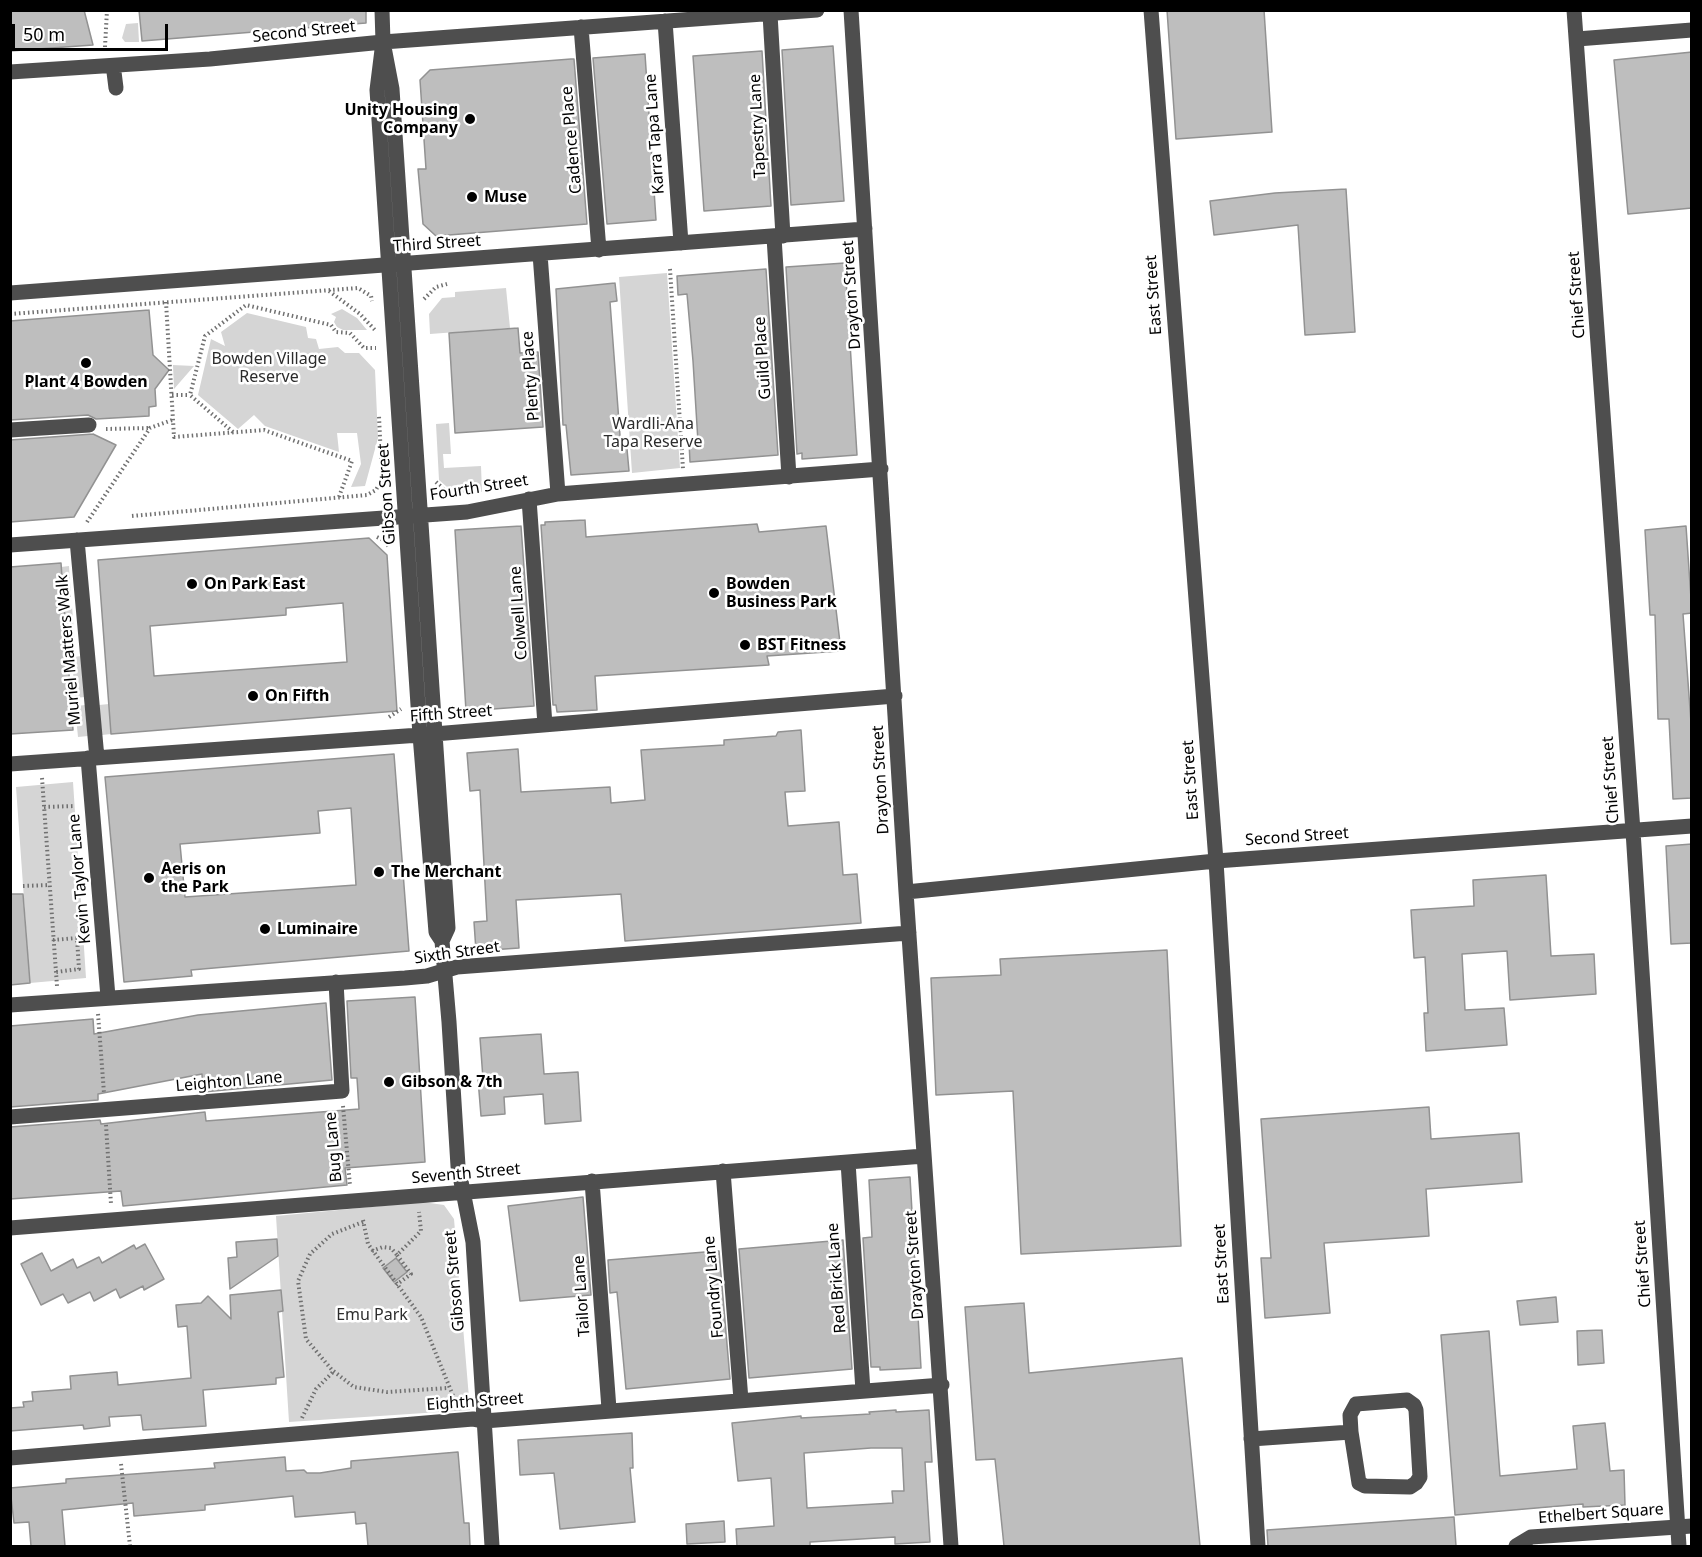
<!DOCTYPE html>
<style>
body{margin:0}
#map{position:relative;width:1702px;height:1557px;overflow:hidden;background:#fff;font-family:"Noto Sans",sans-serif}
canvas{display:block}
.frame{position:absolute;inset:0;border:12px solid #000;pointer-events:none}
.scale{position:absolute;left:12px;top:24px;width:156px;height:27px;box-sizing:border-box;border:3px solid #000;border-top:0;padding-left:8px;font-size:18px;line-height:21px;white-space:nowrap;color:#000;-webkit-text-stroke:4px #fff;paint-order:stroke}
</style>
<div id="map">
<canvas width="1702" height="1557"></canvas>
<div class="frame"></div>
<div class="scale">50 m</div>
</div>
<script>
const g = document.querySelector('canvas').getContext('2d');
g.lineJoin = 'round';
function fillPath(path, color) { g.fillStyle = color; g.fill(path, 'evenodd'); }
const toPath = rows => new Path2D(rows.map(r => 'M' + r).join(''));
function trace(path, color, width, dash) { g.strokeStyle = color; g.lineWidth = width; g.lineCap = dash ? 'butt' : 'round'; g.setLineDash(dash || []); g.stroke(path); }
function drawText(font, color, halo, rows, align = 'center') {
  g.font = font + ' "Noto Sans",sans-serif'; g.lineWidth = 5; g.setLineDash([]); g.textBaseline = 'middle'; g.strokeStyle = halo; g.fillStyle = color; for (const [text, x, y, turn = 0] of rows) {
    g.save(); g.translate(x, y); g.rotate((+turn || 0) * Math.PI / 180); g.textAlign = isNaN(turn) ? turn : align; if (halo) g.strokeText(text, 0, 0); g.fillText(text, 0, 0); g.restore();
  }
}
fillPath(toPath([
 [138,23,139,42,125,42,122,38,126,24],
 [667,273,680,468,632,473,619,277],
 [506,288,510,328,430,334,429,314,442,298,455,297,455,292],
 [342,309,357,318,367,330,343,330,337,327,334,322,336,317,331,314],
 [247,313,306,327,308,338,316,339,319,349,338,347,345,353,359,353,375,370,378,438,365,486,351,487,361,464,357,433,337,433,339,452,265,426,254,415,238,429,198,395,211,339,225,346,221,332],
 [173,365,194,366,174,389],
 [449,423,451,454,443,454,444,468,481,466,482,492,454,493,439,480,436,424],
 [69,566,71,597,63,598,61,567],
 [72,606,75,647,67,647,64,607],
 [82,656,85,697,75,698,72,657],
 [109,704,111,734,102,735,99,705],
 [86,705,88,736,78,737,75,706],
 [73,782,86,978,30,983,16,787],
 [423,1202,444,1205,454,1219,470,1410,289,1422,276,1216]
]), '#d5d5d5');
const building = toPath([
 [10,10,84,10,93,45,10,51,10,10],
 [139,10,366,10,366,23,142,41,139,10],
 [1167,10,1264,10,1272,132,1176,139,1167,10],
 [833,46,844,201,791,205,782,50,833,46],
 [762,51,771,206,704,211,693,56,762,51],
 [1692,52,1692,208,1628,214,1614,60,1692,52],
 [645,54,656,220,607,224,593,58,645,54],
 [571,59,574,59,587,224,436,236,423,224,418,169,426,169,420,80,430,70,571,59],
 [1346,189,1355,332,1305,335,1298,225,1214,235,1210,201,1275,193,1346,189],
 [845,263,857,455,802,459,802,453,797,454,786,267,845,263],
 [766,269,778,455,690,462,689,442,698,442,693,361,687,294,678,295,677,276,766,269],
 [615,283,617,301,610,302,621,449,627,449,629,471,571,475,566,425,563,425,556,289,615,283],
 [149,310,153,355,169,370,155,389,156,406,149,407,149,416,96,419,88,415,10,420,10,321,149,310],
 [518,328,520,353,538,352,543,427,455,433,449,333,518,328],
 [93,434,116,445,74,517,10,522,10,440,93,434],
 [585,520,586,537,757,524,759,532,826,526,841,651,767,656,769,665,595,676,597,710,557,712,556,705,553,705,541,525,545,525,545,522,585,520],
 [521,526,534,706,466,711,455,530,521,526],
 [1686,526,1692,613,1683,614,1692,736,1692,798,1673,799,1669,719,1658,719,1655,615,1650,615,1645,530,1686,526],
 [369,538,387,555,397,711,111,734,98,560,369,538],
 [343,603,347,662,154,676,150,626,286,615,286,608,343,603],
 [61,563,73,730,10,734,10,567,61,563],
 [801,730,805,791,785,792,788,826,839,822,843,875,857,874,861,923,625,941,621,894,516,900,519,948,476,951,474,922,487,921,480,790,470,791,467,753,518,749,521,792,610,787,611,803,645,800,641,750,724,745,724,740,776,736,778,732,801,730],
 [394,754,409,951,191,970,192,976,124,982,105,777,394,754],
 [351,808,356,885,185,897,180,844,320,833,318,811,351,808],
 [1692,844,1692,943,1671,944,1666,846,1692,844],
 [1546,875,1551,956,1594,954,1596,994,1510,1000,1507,951,1462,954,1465,1010,1504,1008,1507,1045,1426,1051,1424,1013,1428,1013,1425,957,1414,958,1411,910,1474,906,1473,880,1546,875],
 [10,894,23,894,30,983,10,985,10,894],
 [1167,950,1181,1246,1021,1254,1013,1091,936,1095,931,978,1001,975,1000,959,1167,950],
 [415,997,425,1162,345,1168,347,1185,123,1206,121,1191,10,1199,10,1127,100,1120,101,1124,205,1112,206,1121,359,1109,357,1078,351,1078,347,1001,415,997],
 [326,1003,332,1080,203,1092,202,1074,98,1094,98,1100,10,1107,10,1026,93,1019,94,1034,198,1015,326,1003],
 [541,1034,544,1074,578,1072,581,1121,545,1124,543,1094,504,1097,505,1114,481,1116,478,1079,483,1079,480,1038,541,1034],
 [1429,1107,1431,1139,1519,1133,1522,1182,1426,1189,1429,1236,1324,1243,1330,1313,1265,1318,1261,1258,1271,1258,1261,1119,1429,1107],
 [910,1177,921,1368,880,1370,880,1367,871,1367,863,1238,872,1237,869,1180,910,1177],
 [583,1197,591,1295,520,1301,508,1206,583,1197],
 [277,1239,278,1256,230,1289,228,1258,237,1257,236,1242,277,1239],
 [843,1240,852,1369,749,1378,739,1249,843,1240],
 [145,1244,164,1279,144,1290,143,1286,120,1298,116,1289,94,1301,90,1292,68,1303,63,1294,41,1305,21,1264,42,1253,51,1271,73,1259,77,1268,99,1257,102,1263,134,1245,136,1249,145,1244],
 [717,1251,719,1251,730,1379,626,1389,617,1292,610,1293,608,1260,717,1251],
 [396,1258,407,1272,394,1282,383,1268,396,1258],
 [281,1290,283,1311,278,1312,284,1377,276,1378,276,1384,203,1390,206,1426,143,1430,141,1415,109,1417,110,1426,84,1429,83,1425,10,1431,10,1408,24,1407,23,1402,33,1401,32,1392,71,1389,70,1376,117,1372,118,1385,191,1378,187,1326,178,1327,176,1305,201,1303,208,1296,231,1319,230,1295,281,1290],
 [1556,1297,1558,1322,1520,1325,1517,1301,1556,1297],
 [1024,1303,1029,1373,1182,1358,1200,1546,1004,1546,995,1459,976,1460,965,1307,1024,1303],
 [1602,1330,1604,1363,1578,1365,1577,1331,1602,1330],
 [1489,1331,1500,1476,1577,1469,1573,1426,1605,1423,1610,1471,1624,1470,1625,1505,1583,1507,1583,1504,1455,1515,1441,1335,1489,1331],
 [896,1410,896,1412,929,1410,932,1462,925,1462,930,1542,895,1544,895,1537,810,1542,810,1546,737,1546,736,1529,774,1526,771,1478,738,1481,732,1423,801,1416,801,1418,870,1414,869,1412,896,1410],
 [871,1448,902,1448,904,1491,892,1491,893,1503,807,1508,804,1453,871,1448],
 [632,1433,633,1468,630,1468,635,1522,560,1529,554,1473,520,1475,518,1440,632,1433],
 [458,1452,464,1523,469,1523,470,1546,368,1546,366,1523,356,1524,355,1512,295,1517,293,1496,205,1505,205,1510,134,1516,133,1503,62,1510,65,1546,31,1546,29,1522,14,1523,10,1488,66,1483,66,1479,215,1468,214,1463,285,1457,286,1471,304,1470,307,1473,320,1473,351,1468,351,1461,458,1452],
 [1454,1517,1456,1546,1268,1546,1267,1530,1454,1517],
 [724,1521,725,1542,687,1544,686,1524,724,1521]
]);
fillPath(building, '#bebebe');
trace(building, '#929292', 1.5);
trace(toPath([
 [105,47,107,10],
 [670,269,683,469],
 [329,291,360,314,375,330],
 [424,299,436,287,447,284],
 [166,302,174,437,264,430,352,461,339,497],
 [10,314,358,288,371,296,372,301],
 [172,395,190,395],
 [106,429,149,428],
 [233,432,190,395,205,336,246,305,331,325,336,332,350,333,364,348,376,348],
 [436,482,450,495],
 [132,516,367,495,376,490,382,479,379,416],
 [87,522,150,428,172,420],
 [377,537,385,541,389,547],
 [451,710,463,711,464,715],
 [389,717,401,709],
 [42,778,57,986],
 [44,807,75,806],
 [23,886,49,885],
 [53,940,77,938,79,969,56,972],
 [98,1014,104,1093],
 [343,1106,350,1186],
 [106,1125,111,1204],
 [363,1220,368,1244,421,1317,456,1403],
 [363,1222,332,1234,310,1254,298,1281,306,1339,332,1370,354,1387,387,1392,448,1388],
 [372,1251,383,1247,391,1248,397,1255],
 [396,1285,411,1274,397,1255,421,1231,419,1212],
 [302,1418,316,1389,334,1371],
 [121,1464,130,1546]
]), '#707070', 4, [1.5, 3]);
trace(toPath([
 [382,10,383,42,392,89,448,928,442,941],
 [851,10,906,892,951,1546],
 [1151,10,1216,861,1258,1546],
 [1574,10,1633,831,1679,1546],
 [770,14,783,236],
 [665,21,681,243],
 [581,27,599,250],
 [1577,39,1692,30],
 [383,42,377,90,420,735,436,932,442,941,449,1022,458,1166,473,1242,492,1546],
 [10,72,210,59,383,42,817,10],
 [114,72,116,88],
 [774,237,789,477],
 [540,254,558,494],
 [10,293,865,229],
 [10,430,89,425],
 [529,499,545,725],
 [77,540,97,758],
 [10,545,467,512,558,494,881,469],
 [88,758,108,997],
 [10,764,434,734,895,696],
 [906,892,1216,861,1692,826],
 [10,1005,405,978,427,976,457,967,909,933],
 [10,1117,342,1091,336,982],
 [848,1162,863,1391],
 [723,1171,741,1400],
 [592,1181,609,1409],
 [10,1228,924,1156],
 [1251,1439,1351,1432,1350,1415,1356,1404,1407,1400,1414,1405,1416,1410,1420,1477,1416,1483,1410,1487,1365,1486,1359,1483,1351,1432],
 [10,1458,473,1419,484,1421,942,1385],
 [1516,1546,1531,1537,1692,1526]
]), '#4e4e4e', 15);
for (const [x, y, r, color] of [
 [470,119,6,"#000"],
 [472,197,6,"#000"],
 [86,363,6,"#000"],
 [192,584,6,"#000"],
 [714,593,6,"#000"],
 [745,645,6,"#000"],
 [253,696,6,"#000"],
 [379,872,6,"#000"],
 [149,878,6,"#000"],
 [265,929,6,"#000"],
 [389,1082,6,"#000"]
]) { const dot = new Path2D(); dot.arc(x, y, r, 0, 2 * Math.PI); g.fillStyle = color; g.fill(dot); trace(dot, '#fff', 2); }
drawText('16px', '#000', '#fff', [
 ["Second Street",304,32,-6],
 ["Tapestry Lane",758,126,-93],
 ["Karra Tapa Lane",655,134,-94],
 ["Cadence Place",572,140,-95],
 ["Third Street",437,244,-4],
 ["Drayton Street",852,295,-94],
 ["East Street",1154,295,-94],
 ["Chief Street",1577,295,-94],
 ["Guild Place",763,358,-94],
 ["Plenty Place",531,376,-94],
 ["Fourth Street",479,488,-9],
 ["Gibson Street",387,494,-94],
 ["Colwell Lane",519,613,-94],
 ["Muriel Matters Walk",69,650,-95],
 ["Fifth Street",451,714,-4],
 ["Drayton Street",881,780,-93],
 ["East Street",1191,780,-94],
 ["Chief Street",1611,780,-94],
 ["Second Street",1297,837,-4],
 ["Kevin Taylor Lane",80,879,-95],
 ["Sixth Street",457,953,-8],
 ["Leighton Lane",229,1082,-5],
 ["Bug Lane",334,1147,-95],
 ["Seventh Street",466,1174,-5],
 ["East Street",1222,1264,-93],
 ["Chief Street",1643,1264,-94],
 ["Drayton Street",915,1265,-94],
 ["Red Brick Lane",837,1278,-94],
 ["Gibson Street",455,1281,-95],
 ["Foundry Lane",714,1287,-95],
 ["Tailor Lane",582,1296,-94],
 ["Eighth Street",475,1402,-4],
 ["Ethelbert Square",1601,1514,-4]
]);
drawText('bold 16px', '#000', '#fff', [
 ["Unity Housing",458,110,"right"],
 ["Company",458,128,"right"],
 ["Muse",484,197],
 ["Plant 4 Bowden",86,382,"center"],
 ["On Park East",204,584],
 ["Bowden",726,584],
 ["Business Park",726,602],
 ["BST Fitness",757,645],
 ["On Fifth",265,696],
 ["Aeris on",161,869],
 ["the Park",161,887],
 ["The Merchant",391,872],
 ["Luminaire",277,929],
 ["Gibson & 7th",401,1082]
], 'left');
drawText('16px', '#2c2c2c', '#fff', [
 ["Bowden Village",269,359],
 ["Reserve",269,377],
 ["Wardli-Ana",653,424],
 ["Tapa Reserve",653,442],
 ["Emu Park",372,1315]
]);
</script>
